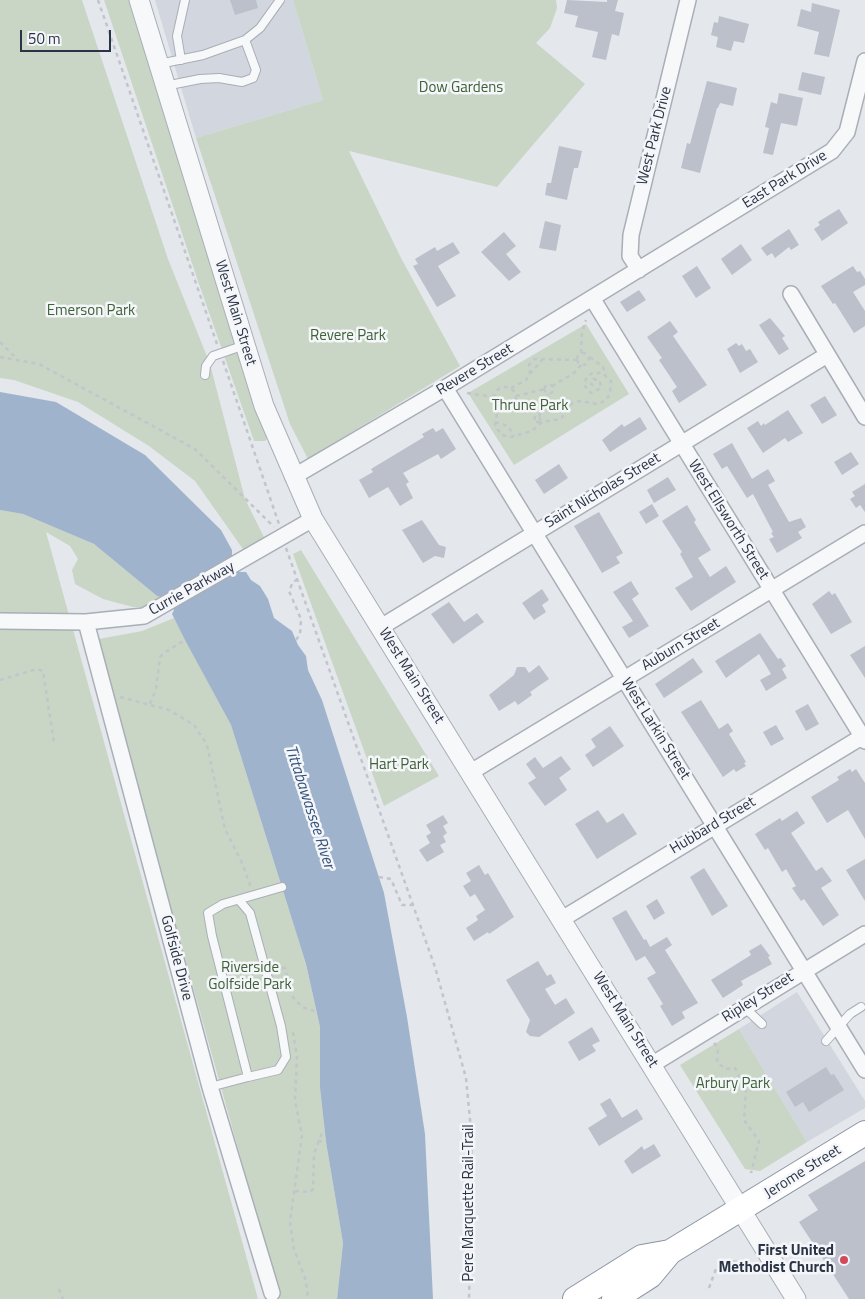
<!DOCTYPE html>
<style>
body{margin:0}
#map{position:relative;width:865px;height:1299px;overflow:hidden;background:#e4e7ec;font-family:"Titillium Web",sans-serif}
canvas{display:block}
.scale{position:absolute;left:20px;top:30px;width:91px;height:22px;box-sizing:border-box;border:2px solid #2b3445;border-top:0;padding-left:6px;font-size:15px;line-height:18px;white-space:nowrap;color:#2b3445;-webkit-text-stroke:4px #f4f6f9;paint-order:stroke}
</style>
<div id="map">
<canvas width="865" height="1299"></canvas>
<div class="scale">50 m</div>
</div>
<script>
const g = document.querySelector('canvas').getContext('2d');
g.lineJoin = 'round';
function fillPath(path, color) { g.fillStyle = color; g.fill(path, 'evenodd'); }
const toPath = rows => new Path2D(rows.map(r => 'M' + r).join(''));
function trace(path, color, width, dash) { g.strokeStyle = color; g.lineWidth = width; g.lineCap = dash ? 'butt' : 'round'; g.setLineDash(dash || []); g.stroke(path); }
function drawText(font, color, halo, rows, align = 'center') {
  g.font = font + ' "Titillium Web",sans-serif'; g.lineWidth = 5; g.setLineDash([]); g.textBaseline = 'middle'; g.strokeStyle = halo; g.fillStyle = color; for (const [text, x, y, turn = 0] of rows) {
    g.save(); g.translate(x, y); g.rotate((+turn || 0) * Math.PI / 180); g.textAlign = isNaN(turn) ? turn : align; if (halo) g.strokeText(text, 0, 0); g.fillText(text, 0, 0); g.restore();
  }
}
fillPath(toPath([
 [155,0,293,0,323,100,196,138],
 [797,992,865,1101,865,1108,807,1142,739,1029]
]), '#d2d6de');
fillPath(toPath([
 [0,0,82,0,168,259,210,364,245,499,264,537,245,552,195,481,149,446,78,402,14,380,0,378],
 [104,0,129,0,250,394,267,439,265,441,254,441,198,281],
 [293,0,556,0,557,8,550,28,536,43,585,84,497,187,349,151,401,258,460,366,308,459,290,424,196,138,323,100],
 [586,324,629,394,514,465,468,393],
 [0,510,23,514,94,544,157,596,165,596,148,607,133,607,103,599,75,584,72,570,78,559,70,546,46,532,258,1299,0,1299],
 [301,550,439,776,384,806,293,554],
 [174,618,231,725,306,964,320,1027,320,1088,326,1142,343,1243,337,1299,280,1299,171,908,99,639,142,631],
 [739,1029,807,1142,760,1171,745,1169,680,1065]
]), '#c9d6c5');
fillPath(toPath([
 [0,392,56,402,145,455,221,530,232,550,232,560,239,572,246,572,251,580,260,586,268,599,274,618,292,631,298,645,306,656,308,670,322,700,384,893,407,1017,425,1134,433,1299,337,1299,343,1243,326,1142,320,1088,320,1027,306,964,231,725,185,640,172,614,174,610,168,598,157,596,94,544,23,514,0,510]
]), '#9fb4cc');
fillPath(toPath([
 [230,0,256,0,258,8,235,15],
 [567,0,607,2,607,0,618,0,615,11,624,13,619,36,612,34,606,60,592,57,598,32,575,27,578,16,564,13],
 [812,3,840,10,829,57,814,54,819,32,797,26,801,9,811,12],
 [719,16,749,24,744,43,734,41,731,51,716,47,718,37,711,35,714,22,718,23],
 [802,72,825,77,821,95,798,90],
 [707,81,737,88,733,106,720,103,718,108,717,108,700,173,681,168,687,143,690,144],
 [779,93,803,98,797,126,781,123,773,155,763,153,769,128,765,127,771,102,777,104],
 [559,146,582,151,578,168,574,168,567,200,545,195,547,183,551,183],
 [839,209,848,223,822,241,814,229,820,225,818,222],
 [545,221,561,225,556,251,539,248],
 [789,229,799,245,791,250,789,247,775,258,772,253,767,256,761,248],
 [504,232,516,246,506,254,521,272,509,281,481,252],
 [453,242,460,253,438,266,456,296,437,307,413,266,418,264,415,259,435,247,437,251],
 [741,244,752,260,732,275,721,259],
 [697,266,711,288,696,298,682,276],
 [853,266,857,272,860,271,865,279,865,285,853,292,865,311,865,326,854,333,835,303,833,304,821,286],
 [639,290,646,300,627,312,620,302],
 [770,318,785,336,782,338,789,349,779,355,759,325],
 [670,321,678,332,673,336,707,385,679,403,672,391,677,387,659,360,662,358,647,337],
 [736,343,739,346,742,344,746,351,750,349,758,362,740,373,727,349],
 [825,396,837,415,822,424,810,405],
 [788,410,803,433,788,442,785,438,763,453,747,428,758,421,761,426,764,423,765,425],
 [640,417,647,429,610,452,602,440,622,424,624,427],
 [433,428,436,432,443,428,456,449,441,459,438,454,403,473,409,482,406,484,413,498,400,506,388,487,369,498,359,480,373,472,371,469,424,437,422,434],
 [732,443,752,479,768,469,775,481,768,485,789,522,801,518,806,527,798,532,802,538,777,553,769,539,774,537,771,533,773,532,753,494,747,498,727,466,722,469,713,454],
 [851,452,859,464,842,475,834,462],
 [559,464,568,478,544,494,535,480],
 [668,477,676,490,654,503,647,490],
 [865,484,865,512,860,505,856,508,850,499,855,496,852,492],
 [652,504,659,516,646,524,639,512],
 [687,505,696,520,694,522,711,550,698,558,710,577,726,566,736,582,691,611,675,588,693,577,680,554,682,552,662,521],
 [599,512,623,553,616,557,620,563,602,573,574,526],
 [422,520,439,545,446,547,444,558,435,556,423,563,402,530],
 [631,581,639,594,632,599,649,626,629,638,622,627,633,621,613,592],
 [542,589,549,600,542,605,546,612,534,620,522,603],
 [829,591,832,595,835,593,852,622,831,634,812,604],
 [449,602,464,622,477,613,484,622,453,644,431,614],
 [760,633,778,659,781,658,786,666,782,669,787,678,766,691,760,680,771,674,759,654,726,678,715,661],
 [865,646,865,678,850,655],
 [693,658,703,672,664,698,655,684],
 [539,665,549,679,530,692,532,695,518,705,515,701,499,711,489,695,514,675,517,667,525,667,529,673],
 [701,700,719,729,728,723,733,731,729,734,746,762,744,763,746,766,736,772,734,769,723,777,681,712],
 [808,704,819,724,806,731,795,711],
 [776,725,784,739,771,746,763,732],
 [610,726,624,746,593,767,585,755,596,747,591,739],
 [561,756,571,769,559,778,567,790,545,806,528,783,536,778,526,764,535,757,543,768],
 [850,769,852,772,856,769,865,783,865,839,848,810,827,823,811,797,839,780,837,777],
 [598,810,607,823,623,813,637,834,597,859,575,824],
 [797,811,805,823,791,833,816,871,822,867,832,881,821,888,839,915,823,926,804,899,801,901,792,888,796,886,786,869,782,872,768,848,765,850,755,834,780,818,782,821],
 [443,815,448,823,443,826,447,833,443,836,446,842,440,845,444,852,427,862,419,850,430,843,426,836,431,833,426,825],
 [865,859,865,901,846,870],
 [479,865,485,875,488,873,514,917,489,934,488,932,474,941,466,928,478,920,476,916,485,910,475,894,470,897,463,886,471,881,466,873],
 [704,868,728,906,712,916,690,877],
 [657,899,665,913,654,920,646,906],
 [626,910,644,940,646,939,650,947,667,937,672,945,665,950,698,1003,682,1012,685,1018,672,1026,660,1006,663,1004,647,978,656,973,645,956,636,961,612,918],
 [761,944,770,956,768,957,772,964,741,981,743,985,723,998,711,980,751,955,749,951],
 [538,961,547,976,551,974,556,983,545,989,555,1005,566,998,575,1013,539,1037,530,1036,526,1032,530,1020,506,980],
 [592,1027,600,1041,592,1045,596,1051,579,1061,568,1042],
 [826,1067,831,1075,834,1074,844,1090,809,1112,803,1102,795,1107,786,1092],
 [610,1098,622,1118,637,1109,643,1119,599,1146,588,1128,607,1116,600,1104],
 [654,1144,661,1156,632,1174,624,1161,642,1146,644,1150],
 [865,1161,865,1299,849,1299,799,1222,818,1210,808,1195]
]), '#bbc0ca');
const service = toPath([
 [181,60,177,36,185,0],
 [159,64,203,55,245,40,260,28,280,0],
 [165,86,200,79,219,78,242,82,253,78,256,70,245,40],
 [205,375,206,366,213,356,245,345],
 [239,900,250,913,281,1026,286,1057,278,1070,248,1077],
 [744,1007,762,1024],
 [826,1041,850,1014,861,1007],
 [210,1087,248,1077,212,936,208,913,223,904,282,887]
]);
const minor = toPath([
 [639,270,630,256,631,235,688,0],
 [791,294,865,417],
 [592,298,865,741],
 [445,388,865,1070],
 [293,477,445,388,832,151,847,132,865,61],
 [0,621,86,622,144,616,313,519],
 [86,622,210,1087,272,1293],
 [381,627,827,355],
 [471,772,865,533],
 [562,919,865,735],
 [653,1064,865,934]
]);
const tertiary = toPath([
 [139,0,264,406,313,519,796,1299]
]);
const trunk = toPath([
 [575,1299,642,1257,670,1252],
 [614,1299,650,1276,670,1252,865,1133]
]);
trace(service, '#a9aeb7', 10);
trace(minor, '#a9aeb7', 18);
trace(tertiary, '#a9aeb7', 21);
trace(trunk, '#8b94a3', 26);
trace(toPath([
 [98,0,217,344],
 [0,342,16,358],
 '577 359a6 6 0 1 1 12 0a6 6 0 1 1-12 0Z',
 [581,353,582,332,586,320],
 [0,357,39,364,195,449,274,527],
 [590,357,603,367,606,375],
 [223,361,279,524],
 [530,374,542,360],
 '544.5 389a4.5 4.5 0 1 1 9 0a4.5 4.5 0 1 1-9 0Z',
 [552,386,574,373,581,365],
 '494 398a11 11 0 1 1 22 0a11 11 0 1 1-22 0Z',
 [511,388,526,380,530,374,529,365,534,359,577,360],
 [467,393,494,397],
 [516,396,545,389],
 [498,406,495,426,502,435,511,437,532,431,542,422,561,419,572,403,580,401,597,404,605,401,610,394,611,381,602,373,593,373,587,376,584,385,591,393,601,388,600,381,593,379,591,384,594,386,595,384],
 [539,417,544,399,548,394],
 [495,422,508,426,514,436],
 [540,422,534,422,535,417,540,418,540,423],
 [286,548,435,967,466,1078,471,1130,472,1173,469,1299],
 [296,640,300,634,301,619,289,591,293,582,298,579],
 [0,680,37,669,43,671,54,743],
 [120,697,169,710,194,725,207,745,225,829,243,865,251,888],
 [150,704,156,689,160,657,164,653,185,640],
 [379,877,391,879,402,905,413,905],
 [274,968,285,968,292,996,302,1007,317,1012],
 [293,1032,297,1056,295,1101,302,1135,290,1222,294,1249,306,1281,308,1299],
 [714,1043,718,1048,717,1062,726,1069,735,1068,746,1091,744,1120,759,1141,751,1173],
 [318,1141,326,1142],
 [295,1191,310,1192,313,1189,314,1154,323,1130],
 [709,1288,717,1266,726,1262,745,1261],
 [59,1289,63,1299]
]), '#c2c5cb', 2.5, [4, 4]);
trace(service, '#f7f8fa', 8);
trace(minor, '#f7f8fa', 15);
trace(tertiary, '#f7f8fa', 19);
trace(trunk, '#fff', 24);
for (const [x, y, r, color] of [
 [844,1260,5,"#d1495b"]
]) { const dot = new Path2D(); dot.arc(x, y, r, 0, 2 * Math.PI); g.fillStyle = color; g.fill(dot); trace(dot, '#f4f6f9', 2); }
drawText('15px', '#3f6138', '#f4f6f9', [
 ["Dow Gardens",461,88],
 ["Emerson Park",91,311],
 ["Revere Park",348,336],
 ["Thrune Park",530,406],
 ["Hart Park",399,765],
 ["Riverside",250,968],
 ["Golfside Park",250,985],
 ["Arbury Park",733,1084]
]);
drawText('15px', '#2b3445', '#f4f6f9', [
 ["West Park Drive",655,136,-76],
 ["East Park Drive",785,180,-32],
 ["West Main Street",235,313,73],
 ["Revere Street",475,370,-31],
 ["Saint Nicholas Street",603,491,-31],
 ["West Ellsworth Street",728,520,58],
 ["Currie Parkway",192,589,-29],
 ["Auburn Street",681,645,-31],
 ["West Main Street",411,676,58],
 ["West Larkin Street",655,729,58],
 ["Hubbard Street",713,826,-31],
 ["Golfside Drive",176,958,75],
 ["Ripley Street",758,998,-32],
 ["West Main Street",625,1020,58],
 ["Jerome Street",803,1172,-32],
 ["Pere Marquette Rail-Trail",469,1203,-90]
]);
drawText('bold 15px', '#2b3445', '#f4f6f9', [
 ["First United",834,1251],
 ["Methodist Church",834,1268]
], 'right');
drawText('italic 16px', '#34527a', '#f4f6f9', [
 ["Tittabawassee River",309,807,72]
]);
</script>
